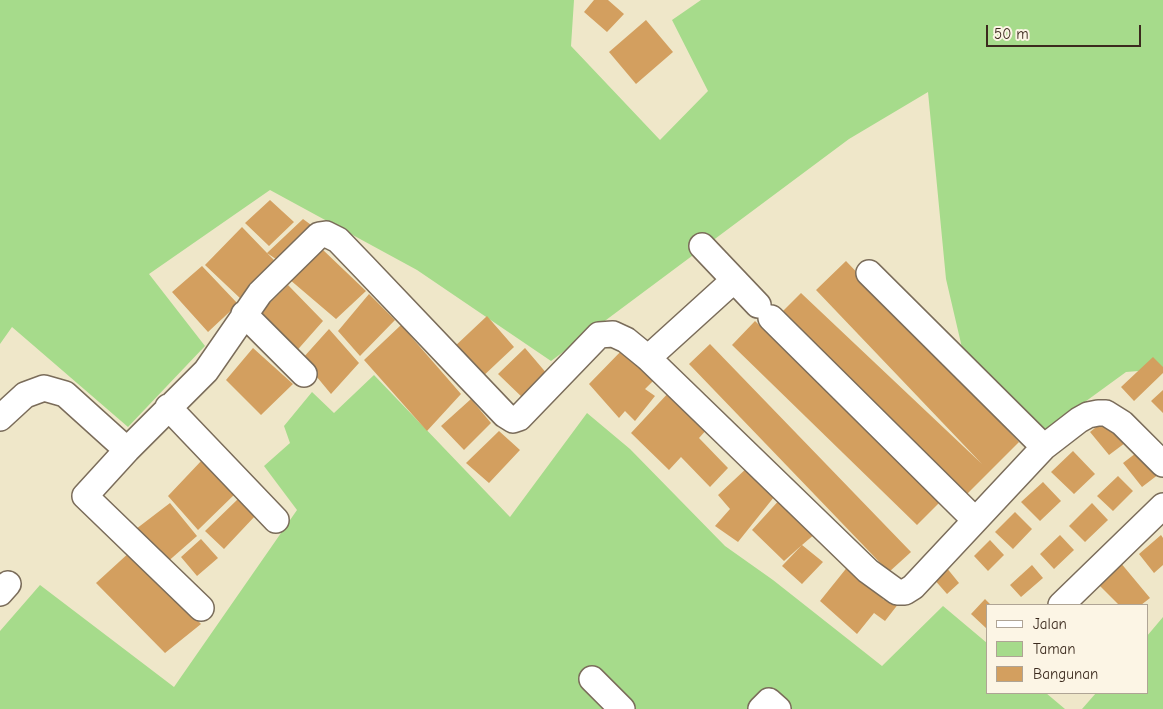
<!DOCTYPE html>
<style>
body{margin:0}
#map{position:relative;width:1163px;height:709px;overflow:hidden;background:#efe7c9;font-family:"Comic Neue",sans-serif}
canvas{display:block}
.legend{position:absolute;left:986px;top:604px;width:162px;height:90px;box-sizing:border-box;background:#fcf5e5;border:1px solid #afa495;margin:0;padding:6px 9px;list-style:none;font-size:15px;color:#3b2a1e}
.legend li{display:flex;align-items:center;gap:10px;height:25px}
.legend b{width:25px;border:1px solid #afa495}
.scale{position:absolute;left:986px;top:25px;width:155px;height:22px;box-sizing:border-box;border:2px solid #3b2a1e;border-top:0;padding-left:6px;font-size:15px;line-height:18px;white-space:nowrap;color:#3b2a1e;-webkit-text-stroke:4px #fcf5e5;paint-order:stroke}
</style>
<div id="map">
<canvas width="1163" height="709"></canvas>
<ul class="legend">
<li><b style="height:6px;background:#fff"></b>Jalan</li>
<li><b style="height:14px;background:#a6db8b"></b>Taman</li>
<li><b style="height:14px;background:#d39f5f"></b>Bangunan</li>
</ul>
<div class="scale">50 m</div>
</div>
<script>
const g = document.querySelector('canvas').getContext('2d');
g.lineJoin = 'round';
function fillPath(path, color) { g.fillStyle = color; g.fill(path, 'evenodd'); }
const toPath = rows => new Path2D(rows.map(r => 'M' + r).join(''));
function trace(path, color, width, dash) { g.strokeStyle = color; g.lineWidth = width; g.lineCap = dash ? 'butt' : 'round'; g.setLineDash(dash || []); g.stroke(path); }
fillPath(toPath([
 [0,0,574,0,571,46,660,140,708,91,672,20,701,0,1163,0,1163,369,1126,372,1045,431,963,352,946,279,928,92,849,139,551,361,417,270,270,190,149,274,205,346,128,427,12,327,0,344],
 [374,375,510,517,587,413,630,449,725,546,773,580,882,666,943,606,987,643,987,693,1046,693,1065,709,0,709,0,631,40,585,174,687,297,510,264,466,290,443,284,426,312,392,334,413],
 [1163,617,1163,709,1082,709,1096,693,1147,693,1147,636]
]), '#a6db8b');
fillPath(toPath([
 [594,0,608,0,624,14,607,32,584,12],
 [646,20,673,52,636,84,609,52],
 [270,200,294,222,269,246,245,223],
 [303,219,318,230,283,264,267,253,279,265,242,300,205,265,242,227,267,253],
 [322,249,366,291,336,319,289,279],
 [846,261,1019,442,967,494,779,315,801,293,982,464,816,290],
 [202,266,238,304,208,332,172,292],
 [288,285,323,321,293,355,256,316],
 [369,294,395,320,360,356,338,331],
 [487,316,514,347,480,379,453,348],
 [755,321,941,501,917,525,732,345],
 [401,325,461,394,427,431,364,360],
 [329,329,359,363,331,394,302,359],
 [710,344,911,552,889,572,689,364],
 [625,347,657,377,645,389,655,396,635,421,625,411,619,418,589,384],
 [253,348,293,384,261,415,226,380],
 [525,348,548,375,525,400,498,374],
 [1153,357,1163,367,1163,373,1134,401,1121,387],
 [671,390,709,427,699,438,728,468,710,487,681,457,669,470,631,433],
 [1163,390,1163,413,1151,401],
 [471,399,491,423,464,450,441,426],
 [1106,419,1125,443,1109,455,1090,432],
 [499,431,520,450,489,483,466,463],
 [1140,450,1159,474,1142,487,1123,463],
 [1073,451,1095,474,1074,494,1051,472],
 [203,459,237,492,198,530,168,496],
 [749,466,774,497,738,542,715,526,730,509,718,495],
 [1118,476,1133,491,1113,511,1097,496],
 [1043,482,1061,501,1040,521,1021,502],
 [782,497,816,533,802,545,823,562,802,584,782,566,802,545,784,561,752,530],
 [239,498,256,515,224,549,205,531],
 [170,503,197,536,165,564,136,529],
 [1092,503,1108,520,1085,542,1069,526],
 [1015,512,1032,529,1013,549,995,532],
 [1060,535,1074,550,1054,569,1040,554],
 [1161,535,1163,538,1163,565,1154,573,1139,554],
 [201,539,218,558,197,576,181,557],
 [990,540,1004,555,988,571,974,556],
 [131,551,201,624,165,653,96,583],
 [1120,562,1150,598,1141,605,1119,605,1097,583],
 [849,565,884,600,888,595,899,603,885,621,874,613,857,634,820,601],
 [1032,565,1043,578,1021,597,1010,585],
 [946,567,959,583,947,594,933,578],
 [985,599,991,605,987,605,987,629,971,614]
]), '#d39f5f');
const minor = toPath([
 [702,246,758,305],
 [869,273,1044,447],
 [244,314,304,374],
 [771,318,975,520],
 [648,358,734,280],
 [168,407,276,520],
 [0,418,25,395,44,388,65,394,127,450,206,371,260,293,313,241,319,235,326,234,338,240,364,267,505,415,513,420,519,418,599,335,613,334,626,340,648,358,868,571,897,592,905,592,913,587,1044,447,1079,420,1088,415,1098,413,1106,413,1122,423,1163,464],
 [127,450,85,496,201,608],
 [0,593,8,584],
 [1061,605,1163,506],
 [592,679,622,709],
 [761,709,769,701,778,709]
]);
trace(minor, '#7a6c5a', 28);
trace(minor, '#fff', 25);
</script>
